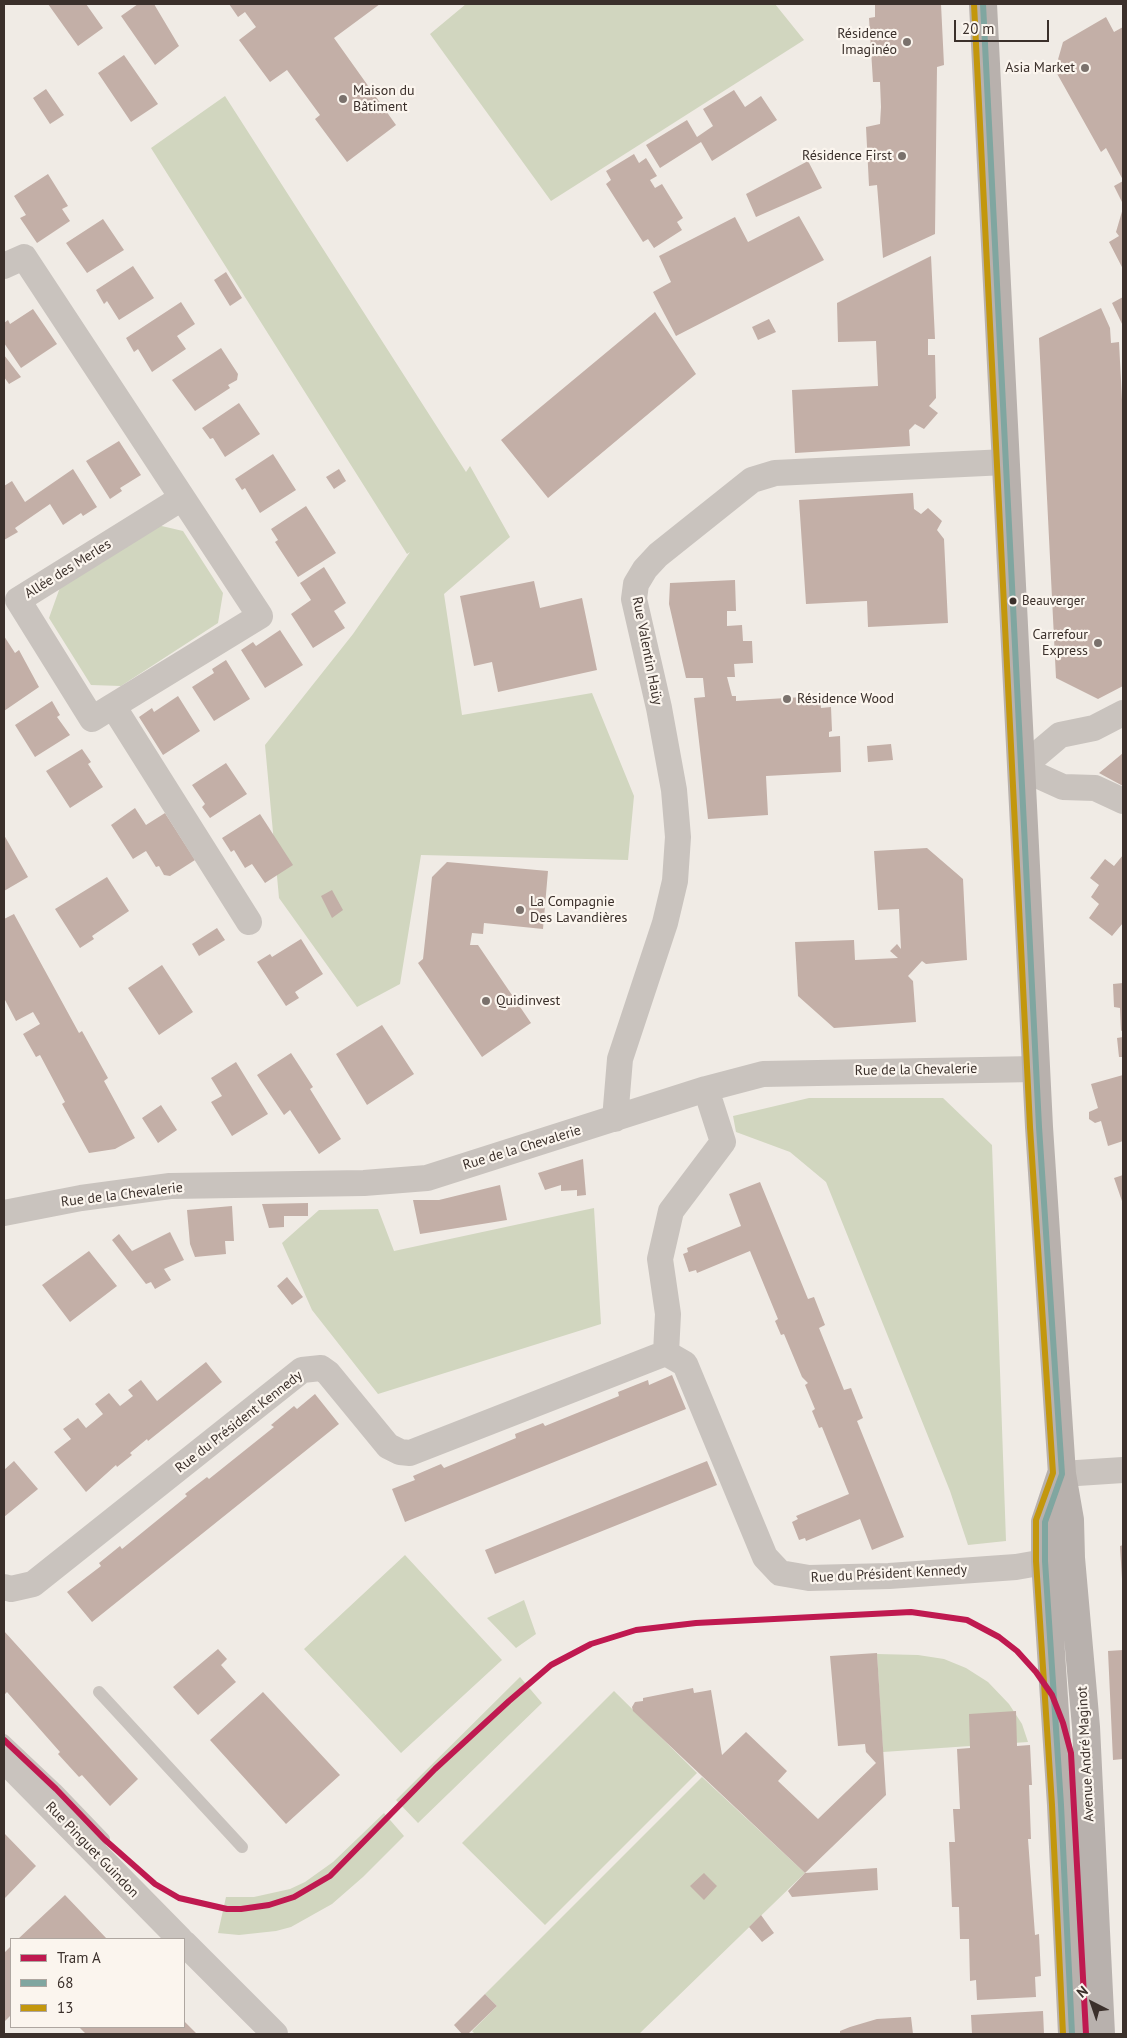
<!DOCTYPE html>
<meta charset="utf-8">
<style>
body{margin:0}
#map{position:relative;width:1127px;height:2038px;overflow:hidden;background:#f0ebe5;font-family:"PT Sans",sans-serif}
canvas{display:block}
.frame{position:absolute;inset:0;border:5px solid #3b302b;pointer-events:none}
.legend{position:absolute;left:10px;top:1938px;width:175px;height:90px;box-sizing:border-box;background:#fbf5ee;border:1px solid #aea6a0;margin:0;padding:6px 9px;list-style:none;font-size:15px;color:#3b302b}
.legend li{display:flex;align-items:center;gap:10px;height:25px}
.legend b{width:25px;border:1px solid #aea6a0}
.north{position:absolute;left:1067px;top:1978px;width:50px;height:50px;-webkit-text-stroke:4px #fbf5ee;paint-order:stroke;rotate:319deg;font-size:14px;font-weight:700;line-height:20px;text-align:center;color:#3b302b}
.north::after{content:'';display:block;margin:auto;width:18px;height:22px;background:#3b302b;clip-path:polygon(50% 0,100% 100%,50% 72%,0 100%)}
.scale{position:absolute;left:954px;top:20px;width:95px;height:22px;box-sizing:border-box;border:2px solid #3b302b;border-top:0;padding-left:6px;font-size:15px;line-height:18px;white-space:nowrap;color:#3b302b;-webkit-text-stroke:4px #fbf5ee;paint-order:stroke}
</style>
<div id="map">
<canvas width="1127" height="2038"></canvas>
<div class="frame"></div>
<ul class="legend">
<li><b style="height:6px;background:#bf1950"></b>Tram A</li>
<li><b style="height:6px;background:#80a6a0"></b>68</li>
<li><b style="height:6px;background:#c3970d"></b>13</li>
</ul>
<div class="north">N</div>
<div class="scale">20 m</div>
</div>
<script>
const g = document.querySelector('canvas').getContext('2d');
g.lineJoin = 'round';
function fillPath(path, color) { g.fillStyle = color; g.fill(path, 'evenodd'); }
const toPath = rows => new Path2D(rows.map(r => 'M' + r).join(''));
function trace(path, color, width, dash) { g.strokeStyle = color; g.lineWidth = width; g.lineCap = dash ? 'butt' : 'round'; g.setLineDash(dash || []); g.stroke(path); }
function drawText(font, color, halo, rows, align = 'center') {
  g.font = font + ' "PT Sans",sans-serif'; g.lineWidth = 4.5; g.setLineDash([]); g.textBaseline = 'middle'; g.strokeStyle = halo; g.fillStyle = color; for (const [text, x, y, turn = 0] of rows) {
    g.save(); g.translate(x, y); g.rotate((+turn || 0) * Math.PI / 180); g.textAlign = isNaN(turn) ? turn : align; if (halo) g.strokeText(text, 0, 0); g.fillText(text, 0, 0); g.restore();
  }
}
fillPath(toPath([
 [466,4,775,4,804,40,551,201,430,34],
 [225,96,466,472,470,466,510,537,444,594,462,715,592,693,634,796,628,860,421,855,400,984,357,1007,279,898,265,745,353,634,410,552,407,554,151,148],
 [153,524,183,531,223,593,218,623,121,686,91,685,49,618,63,579],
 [809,1098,943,1098,992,1145,1006,1541,968,1545,950,1491,826,1182,790,1152,736,1132,733,1116],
 [594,1208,601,1324,378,1394,312,1310,282,1243,319,1210,378,1209,394,1251],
 [405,1555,502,1660,401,1753,304,1649],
 [524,1600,536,1634,516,1648,487,1618],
 [877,1654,918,1655,944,1659,966,1668,988,1682,1009,1704,1022,1724,1028,1742,883,1752],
 [520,1677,542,1703,418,1823,396,1800],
 [614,1691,697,1773,545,1925,462,1843],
 [702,1777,805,1873,639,2034,475,2034,472,2031,497,2006,485,1994],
 [384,1813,404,1836,363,1877,332,1904,291,1927,276,1931,239,1935,218,1933,226,1897,254,1897,290,1889,305,1882,333,1862]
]), '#d1d6bf');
fillPath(toPath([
 [48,4,86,4,103,28,78,46],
 [138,4,154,4,179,46,155,65,121,16],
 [229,4,380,4,334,38,396,125,347,162,315,119,320,115,287,70,270,82,239,40,256,27,245,12,238,17],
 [875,4,941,4,944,65,937,67,935,234,883,258,877,185,869,186,866,127,880,124,881,107,880,82,873,82,869,18,875,17],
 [1106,17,1114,32,1123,27,1123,180,1106,148,1101,152,1055,70,1063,42],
 [124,55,158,104,131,122,98,73],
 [46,89,64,115,50,124,33,98],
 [734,90,745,107,761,96,777,120,712,161,701,142,660,168,646,145,687,120,697,137,713,126,703,109],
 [634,154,639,163,646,158,657,176,650,180,655,188,662,184,683,218,677,222,682,230,654,248,648,239,643,242,606,184,611,180,606,171],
 [808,161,822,188,756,217,746,194],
 [48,174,68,206,62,209,70,221,37,243,20,218,26,215,14,196],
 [1123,181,1123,204,1114,186],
 [1123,208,1123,269,1109,242,1119,236,1116,232],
 [799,216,824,260,676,336,653,292,671,282,659,256,735,217,748,242],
 [103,219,124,250,87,273,66,243],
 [931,256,935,339,928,339,928,355,935,355,936,398,929,406,938,413,924,429,915,424,909,430,910,446,795,453,792,390,878,386,876,341,838,342,837,303],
 [133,266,154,298,119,320,107,301,104,304,96,290],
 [226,272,242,298,230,306,214,280],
 [1123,297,1123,326,1112,303],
 [181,302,195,324,177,336,186,349,152,372,138,349,134,352,126,338],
 [1101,308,1110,328,1111,343,1119,342,1123,419,1123,686,1098,699,1056,678,1039,338],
 [33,309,57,344,21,368,4,343,4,323,8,320,10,324],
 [655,312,696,374,548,498,501,440],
 [769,319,776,332,758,340,752,327],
 [221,348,238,374,237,380,228,385,230,388,195,411,172,380],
 [4,355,21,377,9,384,4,377],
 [239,403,260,434,225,457,213,438,210,439,202,428],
 [119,441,141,475,120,488,122,491,110,499,86,461],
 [273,454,296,490,260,513,245,488,242,490,235,479],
 [73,469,97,507,83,516,81,513,63,525,50,504,15,528,18,532,4,540,4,486,12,481,25,502],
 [339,469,346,481,334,489,326,477],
 [913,493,914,509,921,514,928,508,942,521,937,530,944,539,948,623,868,627,867,601,806,604,799,500],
 [306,506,336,553,298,577,275,542,278,540,271,529],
 [324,567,346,603,334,611,345,628,313,648,291,614,311,600,300,583],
 [735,580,736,611,727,611,727,626,742,625,743,641,752,641,753,663,734,664,735,677,727,677,732,696,736,696,736,701,820,696,821,708,831,707,832,731,829,732,829,737,840,736,841,772,766,776,768,815,708,819,694,698,705,697,703,678,686,678,669,604,670,583],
 [534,581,540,608,582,598,597,670,498,692,492,662,474,666,460,596],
 [280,630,303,665,265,688,241,650,253,642,256,646],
 [4,636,15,653,19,650,39,687,4,711],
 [226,660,250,699,214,721,192,687,214,673,212,669],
 [178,696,200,731,163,755,139,717,152,708,154,712],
 [52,701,60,715,57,717,70,735,35,757,15,725],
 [891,744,893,760,868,762,867,746],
 [82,749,91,762,88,764,103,787,70,808,46,771],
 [1123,753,1123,786,1099,773],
 [226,763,247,794,210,818,202,807,205,804,192,785],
 [135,808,146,825,165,813,195,860,170,876,164,875,159,866,156,867,146,851,133,859,111,825],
 [260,814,293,865,265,883,252,864,245,868,234,850,231,852,222,838],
 [4,835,28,877,4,891],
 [927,848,963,879,967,960,926,964,922,961,908,976,913,981,916,1022,834,1028,798,996,795,942,854,940,855,960,898,958,890,951,897,944,901,949,899,909,878,910,874,851],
 [1123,855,1123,923,1112,936,1089,918,1099,904,1091,897,1099,885,1090,878,1105,859,1114,866],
 [447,862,548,871,543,929,484,923,483,934,472,933,470,945,478,945,531,1023,482,1057,418,963,423,959,432,877],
 [107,877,129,911,92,936,94,939,80,948,55,909],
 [332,890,343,910,332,918,321,896],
 [14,914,79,1033,82,1031,108,1078,104,1081,135,1138,115,1149,89,1153,62,1104,65,1102,40,1055,36,1057,23,1034,40,1024,33,1012,16,1021,4,998,4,919],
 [217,928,225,940,199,956,192,944],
 [301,939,323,974,295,992,299,998,286,1006,257,962,270,954,272,957],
 [162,965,193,1012,159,1035,128,988],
 [1123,983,1123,1030,1121,1031,1120,1008,1114,1007,1113,984],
 [382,1025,414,1074,367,1105,336,1054],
 [1123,1037,1123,1057,1119,1057,1117,1038],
 [291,1053,313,1087,310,1089,341,1139,319,1154,290,1110,284,1115,257,1075],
 [236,1062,268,1114,232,1136,211,1102,222,1096,211,1078],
 [1123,1075,1123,1141,1108,1146,1101,1121,1095,1123,1089,1119,1089,1112,1098,1108,1091,1084],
 [161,1105,177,1130,158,1143,142,1118],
 [583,1159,586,1195,577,1196,577,1190,561,1191,561,1185,545,1190,538,1173],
 [1123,1175,1123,1204,1114,1178],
 [760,1182,808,1299,814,1297,825,1325,819,1328,844,1390,851,1388,863,1418,857,1421,904,1537,872,1550,860,1519,806,1541,805,1538,799,1540,792,1522,798,1519,796,1516,849,1494,822,1427,819,1428,812,1411,815,1409,805,1385,808,1383,802,1377,784,1334,781,1335,775,1321,778,1319,750,1251,697,1273,696,1270,689,1272,683,1254,688,1252,687,1248,741,1226,729,1194],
 [500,1185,507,1220,420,1234,413,1200,439,1200],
 [308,1203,308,1216,284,1216,284,1227,269,1228,262,1204],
 [232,1206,234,1241,225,1241,226,1254,195,1257,190,1244,187,1210],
 [170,1232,184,1260,164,1269,171,1280,155,1289,151,1282,146,1284,112,1240,119,1234,132,1251],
 [89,1251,117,1286,70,1322,42,1285],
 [287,1277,303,1297,292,1305,277,1286],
 [206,1362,222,1382,148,1441,147,1439,130,1453,132,1455,117,1467,116,1465,86,1492,54,1452,71,1439,63,1429,78,1418,86,1428,103,1414,95,1404,109,1393,120,1406,133,1396,128,1390,141,1380,157,1401],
 [672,1375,686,1409,405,1522,392,1489,415,1480,413,1476,441,1464,444,1468,516,1438,515,1434,543,1423,545,1426,619,1396,618,1392,648,1380,649,1385],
 [315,1394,339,1424,92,1622,67,1592,101,1566,99,1563,120,1546,122,1549,187,1496,185,1494,207,1477,209,1479,274,1427,271,1425,294,1406,297,1409],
 [14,1461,38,1489,4,1517,4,1470],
 [707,1461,717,1485,495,1574,485,1550],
 [1123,1545,1123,1579,1122,1579,1120,1546],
 [4,1631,138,1779,110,1806,82,1775,79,1777,58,1754,60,1752,7,1692,4,1695],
 [218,1649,227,1659,221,1665,236,1682,198,1715,173,1687],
 [1123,1650,1123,1759,1113,1760,1108,1651],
 [877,1653,886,1795,805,1873,877,1868,878,1890,792,1897,788,1891,805,1873,633,1711,632,1707,635,1702,643,1701,643,1698,693,1688,694,1693,711,1690,722,1755,746,1732,787,1771,778,1781,818,1819,876,1763,866,1752,865,1744,838,1746,830,1656],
 [263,1692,340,1775,286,1824,210,1740],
 [1016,1711,1017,1746,1030,1745,1032,1785,1029,1785,1031,1839,1028,1839,1035,1935,1039,1934,1041,1976,1035,1977,1036,1997,977,2000,976,1980,970,1981,969,1939,960,1939,959,1907,952,1907,949,1842,955,1842,953,1809,960,1809,957,1749,970,1748,969,1714],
 [4,1833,36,1866,4,1899],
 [704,1873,717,1886,704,1900,690,1886],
 [65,1895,107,1939,18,1939],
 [761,1915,774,1933,762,1942,749,1927],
 [11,1946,11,2015,4,2022,4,1953],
 [485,1994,497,2006,468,2034,462,2034,454,2025],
 [1043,2011,1044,2034,972,2034,971,2015],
 [911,2017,913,2034,840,2034,840,2031,850,2027,877,2019],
 [184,2021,197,2034,86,2034,79,2027,184,2027]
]), '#c3afa7');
trace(toPath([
 [99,1692,242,1847],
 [4,1740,56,1789,104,1839]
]), '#c9c3be', 12);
trace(toPath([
 [4,266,24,257,260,616,113,706,249,922],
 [113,706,92,719,18,600,182,498],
 [1123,713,1094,728,1060,735,1021,768,1063,787,1095,788,1123,801],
 [615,1119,620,1059,665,923,675,881,678,837,674,790,659,708,634,599,636,584,645,569,658,555,752,480,775,473,1006,462],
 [4,1213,81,1198,170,1186,364,1183,427,1178,706,1089,763,1074,1036,1069],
 [666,1353,685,1364,765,1557,780,1573,809,1578,889,1576,1016,1567,1067,1558],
 [1062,1474,1123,1470],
 [4,1587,11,1589,33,1584,302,1370,321,1368,328,1373,388,1446,400,1452,410,1453,666,1353,668,1314,660,1259,671,1211,723,1142,706,1089],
 [4,1760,180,1939],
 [184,1943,275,2034]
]), '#c9c3be', 26);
trace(toPath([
 [983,4,1039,1127,1062,1474,1070,1520,1071,1558,1086,1727,1101,2034],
 [1061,1474,1045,1522,1045,1561,1061,1805,1072,2034]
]), '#b8b1ad', 28);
trace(toPath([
 [983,4,1039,1127,1062,1474,1045,1522,1045,1561,1061,1805,1072,2034]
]), '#80a6a0', 6);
trace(toPath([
 [974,4,1030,1127,1053,1473,1036,1520,1036,1561,1052,1805,1063,2034]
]), '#c3970d', 6);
trace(toPath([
 [4,1740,56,1789,104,1839,155,1884,179,1898,227,1909,241,1909,269,1905,294,1897,330,1876,435,1769,509,1701,551,1665,591,1644,636,1630,696,1623,911,1612,967,1620,999,1637,1017,1651,1036,1672,1052,1695,1063,1723,1071,1753,1086,2034]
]), '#bf1950', 6);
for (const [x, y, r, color] of [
 [907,42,5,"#7a716c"],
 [1085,68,5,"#7a716c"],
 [343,99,5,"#7a716c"],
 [902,156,5,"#7a716c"],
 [1013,601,4.5,"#3b302b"],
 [1098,643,5,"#7a716c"],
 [787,699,5,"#7a716c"],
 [520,910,5,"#7a716c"],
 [486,1001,5,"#7a716c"]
]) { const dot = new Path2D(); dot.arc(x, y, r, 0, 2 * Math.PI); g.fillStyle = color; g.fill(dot); trace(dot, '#fbf5ee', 2); }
drawText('13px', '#3b302b', '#fbf5ee', [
 ["Beauverger",1022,601]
], 'left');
drawText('14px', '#3b302b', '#fbf5ee', [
 ["Résidence",897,34],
 ["Imaginéo",897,50],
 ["Asia Market",1075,68],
 ["Maison du",353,91,"left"],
 ["Bâtiment",353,107,"left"],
 ["Résidence First",892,156],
 ["Carrefour",1088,635],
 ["Express",1088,651],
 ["Résidence Wood",797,699,"left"],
 ["La Compagnie",530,902,"left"],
 ["Des Lavandières",530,918,"left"],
 ["Quidinvest",496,1001,"left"]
], 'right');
drawText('14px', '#3b302b', '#fbf5ee', [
 ["Allée des Merles",68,569,-32],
 ["Rue Valentin Haüy",647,651,79],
 ["Rue de la Chevalerie",916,1070,-1],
 ["Rue de la Chevalerie",522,1148,-17],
 ["Rue de la Chevalerie",122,1195,-7],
 ["Rue du Président Kennedy",239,1422,-38],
 ["Rue du Président Kennedy",889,1574,-3],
 ["Avenue André Maginot",1086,1754,-93],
 ["Rue Pinguet Guindon",92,1850,46]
]);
</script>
